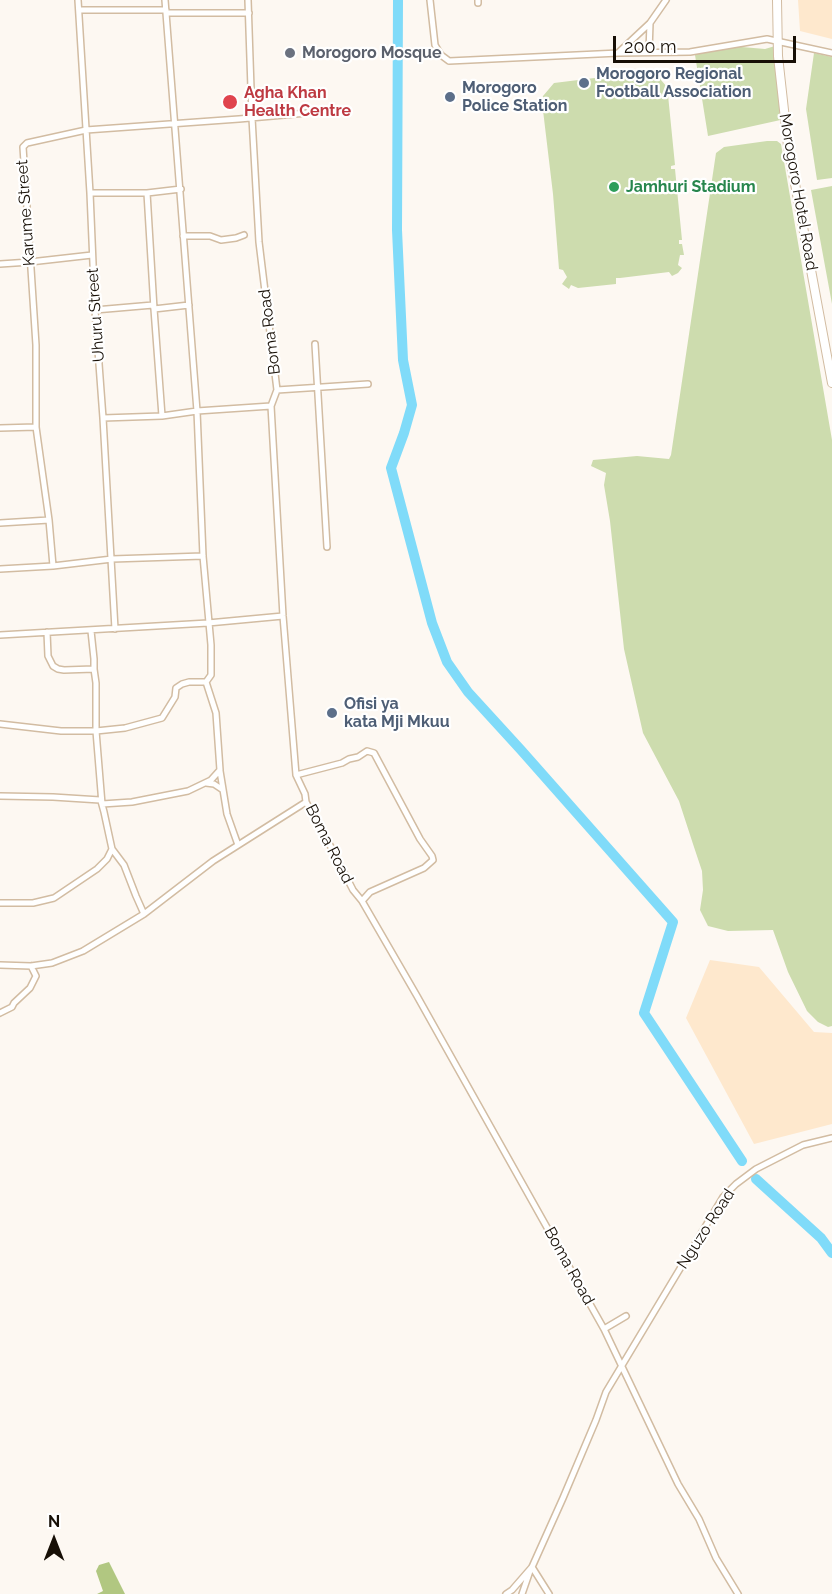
<!DOCTYPE html>
<style>
body{margin:0}
#map{position:relative;width:832px;height:1594px;overflow:hidden;background:#fdf8f2;font-family:Raleway,sans-serif}
canvas{display:block}
.north{position:absolute;left:24px;top:1510px;width:60px;height:60px;-webkit-text-stroke:4px #fff;paint-order:stroke;rotate:0deg;font-size:16px;font-weight:700;line-height:24px;text-align:center;color:#170f06}
.north::after{content:'';display:block;margin:auto;width:21px;height:27px;background:#170f06;clip-path:polygon(50% 0,100% 100%,50% 72%,0 100%)}
.scale{position:absolute;left:613px;top:36px;width:183px;height:27px;box-sizing:border-box;border:3px solid #170f06;border-top:0;padding-left:8px;font-size:18px;line-height:21px;white-space:nowrap;color:#170f06;-webkit-text-stroke:4px #fff;paint-order:stroke}
</style>
<div id="map">
<canvas width="832" height="1594"></canvas>
<div class="north">N</div>
<div class="scale">200 m</div>
</div>
<script>
const g = document.querySelector('canvas').getContext('2d');
g.lineJoin = 'round';
function fillPath(path, color) { g.fillStyle = color; g.fill(path, 'evenodd'); }
const toPath = rows => new Path2D(rows.map(r => 'M' + r).join(''));
function trace(path, color, width, dash) { g.strokeStyle = color; g.lineWidth = width; g.lineCap = dash ? 'butt' : 'round'; g.setLineDash(dash || []); g.stroke(path); }
function drawText(font, color, halo, rows, align = 'center') {
  g.font = font + ' Raleway,sans-serif'; g.lineWidth = 4.5; g.setLineDash([]); g.textBaseline = 'middle'; g.strokeStyle = halo; g.fillStyle = color; for (const [text, x, y, turn = 0] of rows) {
    g.save(); g.translate(x, y); g.rotate((+turn || 0) * Math.PI / 180); g.textAlign = isNaN(turn) ? turn : align; if (halo) g.strokeText(text, 0, 0); g.fillText(text, 0, 0); g.restore();
  }
}
fillPath(toPath([
 [798,0,832,0,832,39,800,31],
 [710,960,759,967,814,1032,832,1033,832,1124,754,1144,686,1018]
]), '#fee8cd');
fillPath(toPath([
 [719,45,765,49,775,46,785,119,708,136,695,55],
 [814,53,832,57,832,178,817,180,806,109],
 [643,72,644,76,649,76,650,72,657,75,661,78,661,80,667,87,667,92,663,93,663,96,668,95,675,165,671,166,671,169,675,169,682,240,679,240,679,244,682,244,684,255,680,255,678,265,682,268,678,273,672,276,669,272,620,278,616,278,616,284,578,288,571,285,569,289,562,284,567,277,563,270,559,269,553,194,542,102,543,96,554,83],
 [767,141,777,141,781,144,832,440,832,1026,828,1027,818,1022,807,1011,788,972,773,930,728,931,708,926,700,910,703,890,702,871,693,844,679,801,643,733,624,649,610,521,604,485,606,473,591,466,593,460,637,456,669,459,671,455,716,153,724,147],
 [832,186,832,304,811,190]
]), '#cddcae');
fillPath(toPath([
 [109,1562,125,1594,97,1594,103,1591,96,1571,99,1565]
]), '#b1c781');
trace(toPath([
 [398,0,397,230,403,360,412,405,404,433,391,468,432,623,447,662,468,692,521,750,673,922,644,1013,742,1161],
 [756,1179,821,1238,832,1253]
]), '#80dbf9', 10);
const street = toPath([
 [78,0,90,193,95,310,103,418,115,629],
 [248,0,252,118,259,242,277,390,271,406,283,616,296,775,305,794,306,802,332,849,353,890,362,901,417,996,604,1329,678,1484,699,1519,716,1558,738,1594],
 [430,0,435,45,441,55,449,61,619,53,690,52,767,39,832,53],
 [478,0,478,3],
 [79,10,166,10],
 [167,13,249,13],
 [619,52,650,23,666,0],
 [649,52,650,23],
 [90,193,147,193,181,189],
 [147,193,154,309,162,416],
 [183,236,210,236,221,240,236,238,244,235],
 [0,264,30,262,92,255],
 [95,310,153,305,154,309,189,305],
 [315,344,327,547],
 [277,390,368,384],
 [103,418,162,416,197,411,271,406],
 [0,428,36,427],
 [0,523,49,520],
 [53,566,49,520,36,427,36,345,23,147,27,143,86,130,239,119,307,113],
 [0,569,53,566,112,559,203,556],
 [91,631,94,659,94,669,96,683,96,731,102,804],
 [47,632,48,656,53,666,58,669,64,670,94,669],
 [0,635,208,623,283,616],
 [0,724,61,731,96,731,125,728,162,718,175,697,176,688,182,684,189,682,206,682],
 [220,771,227,814,238,845],
 [296,775,342,763,349,759,358,757,367,751,374,753,420,839,432,856,433,860,424,868,370,892,362,901],
 [206,783,214,784,223,790],
 [0,796,53,797,100,800],
 [101,801,104,812,112,849,124,865,136,896,144,914],
 [102,804,132,802,188,791,211,780,220,770,216,713,206,682,211,675,211,645,203,556,197,411,165,0],
 [0,903,33,903,54,898,97,869,107,859,112,849],
 [0,965,31,966,52,963,83,951,144,914,213,861,306,802],
 [0,1013,12,1007,14,1003,30,988,36,976,31,966],
 [604,1329,626,1316],
 [532,1567,549,1594],
 [506,1594,512,1590,532,1567,563,1498,596,1420,606,1392,723,1197,736,1184,756,1169,803,1145,832,1138],
 [522,1594,530,1571]
]);
const secondary = toPath([
 [777,0,778,56,788,146,832,383]
]);
trace(street, '#d2bca2', 8);
trace(secondary, '#d2bca2', 10);
trace(street, '#fff', 5);
trace(secondary, '#fff', 8);
for (const [x, y, r, color] of [
 [290,53,6,"#6b7280"],
 [584,83,6,"#5c6f8a"],
 [450,97,6,"#5c6f8a"],
 [230,102,8,"#e0444e"],
 [614,187,6,"#2e9e5b"],
 [332,713,6,"#5c6f8a"]
]) { const dot = new Path2D(); dot.arc(x, y, r, 0, 2 * Math.PI); g.fillStyle = color; g.fill(dot); trace(dot, '#fff', 2); }
drawText('bold 16px', '#5b616d', '#fff', [
 ["Morogoro Mosque",302,53]
], 'left');
drawText('bold 16px', '#4e5e75', '#fff', [
 ["Morogoro Regional",596,74],
 ["Football Association",596,92],
 ["Morogoro",462,88],
 ["Police Station",462,106],
 ["Ofisi ya",344,704],
 ["kata Mji Mkuu",344,722]
], 'left');
drawText('bold 16px', '#be3a42', '#fff', [
 ["Agha Khan",244,93],
 ["Health Centre",244,111]
], 'left');
drawText('bold 16px', '#27864d', '#fff', [
 ["Jamhuri Stadium",626,187]
], 'left');
drawText('16px', '#170f06', '#fff', [
 ["Morogoro Hotel Road",798,192,80],
 ["Karume Street",26,213,-94],
 ["Uhuru Street",96,315,-94],
 ["Boma Road",270,332,-97],
 ["Boma Road",329,844,63],
 ["Nguzo Road",706,1229,-57],
 ["Boma Road",569,1266,61]
]);
</script>
